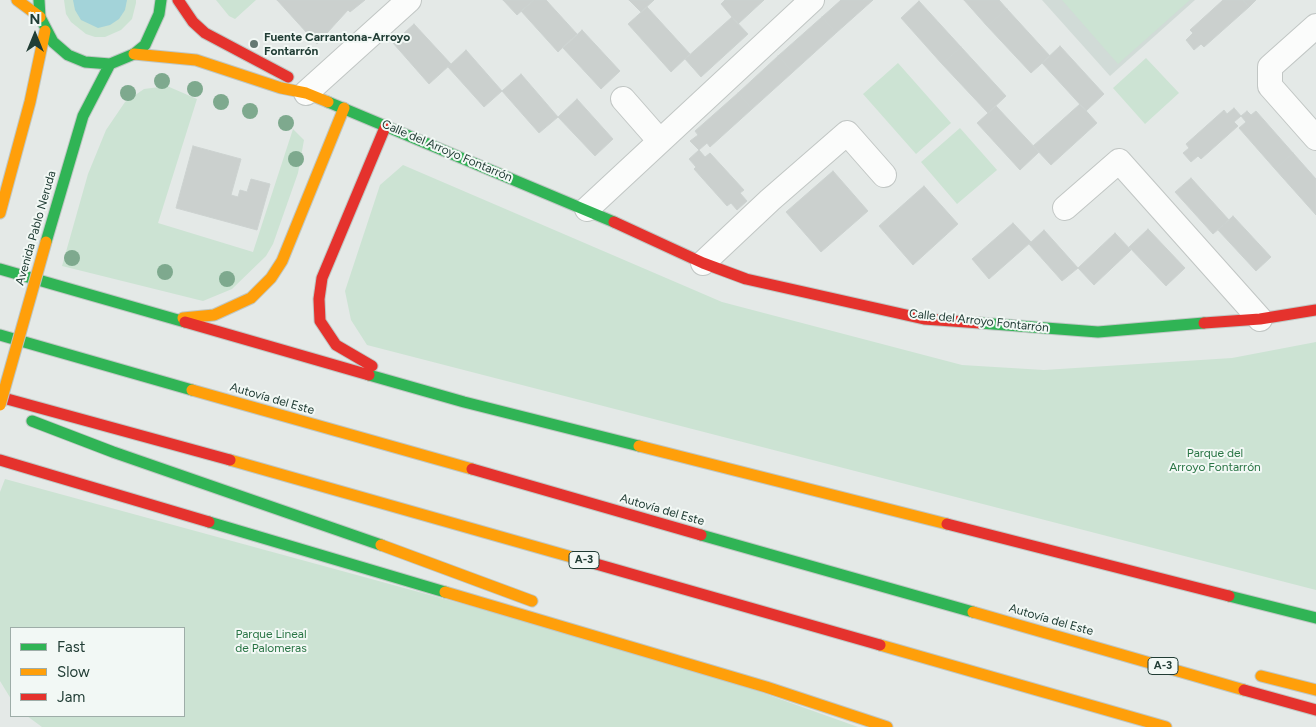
<!DOCTYPE html>
<meta charset="utf-8">
<style>
body{margin:0}
#map{position:relative;width:1316px;height:727px;overflow:hidden;background:#e4e9e7;font-family:Figtree,sans-serif}
canvas{display:block}
.legend{position:absolute;left:10px;top:627px;width:175px;height:90px;box-sizing:border-box;background:#f2f8f5;border:1px solid #9eada8;margin:0;padding:6px 9px;list-style:none;font-size:15px;color:#213d35}
.legend li{display:flex;align-items:center;gap:10px;height:25px}
.legend b{width:25px;border:1px solid #9eada8}
.north{position:absolute;left:10px;top:10px;width:50px;height:50px;-webkit-text-stroke:4px #f2f8f5;paint-order:stroke;rotate:0deg;font-size:14px;font-weight:700;line-height:20px;text-align:center;color:#213d35}
.north::after{content:'';display:block;margin:auto;width:18px;height:22px;background:#213d35;clip-path:polygon(50% 0,100% 100%,50% 72%,0 100%)}
</style>
<div id="map">
<canvas width="1316" height="727"></canvas>
<ul class="legend">
<li><b style="height:6px;background:#30b455"></b>Fast</li>
<li><b style="height:6px;background:#ff9f0a"></b>Slow</li>
<li><b style="height:6px;background:#e5322d"></b>Jam</li>
</ul>
<div class="north">N</div>
</div>
<script>
const g = document.querySelector('canvas').getContext('2d');
g.lineJoin = 'round';
function fillPath(path, color) { g.fillStyle = color; g.fill(path, 'evenodd'); }
const toPath = rows => new Path2D(rows.map(r => 'M' + r).join(''));
function trace(path, color, width, dash) { g.strokeStyle = color; g.lineWidth = width; g.lineCap = dash ? 'butt' : 'round'; g.setLineDash(dash || []); g.stroke(path); }
function drawText(font, color, halo, rows, align = 'center') {
  g.font = font + ' Figtree,sans-serif'; g.lineWidth = 4; g.setLineDash([]); g.textBaseline = 'middle'; g.strokeStyle = halo; g.fillStyle = color; for (const [text, x, y, turn = 0] of rows) {
    g.save(); g.translate(x, y); g.rotate((+turn || 0) * Math.PI / 180); g.textAlign = isNaN(turn) ? turn : align; if (halo) g.strokeText(text, 0, 0); g.fillText(text, 0, 0); g.restore();
  }
}
fillPath(toPath([
 [1042,0,1195,0,1110,76]
]), '#d1dbd7');
fillPath(toPath([
 [64,0,136,0,136,3,132,19,121,30,105,37,95,37,86,34,71,22,66,14],
 [216,0,256,0,235,19,229,16],
 [1062,0,1190,0,1118,64],
 [1146,58,1179,93,1145,124,1113,88],
 [898,63,951,123,916,154,863,94],
 [167,86,197,99,158,223,253,252,293,129,304,140,298,173,273,244,266,256,232,289,203,301,62,266,88,174,106,130,125,102,144,89],
 [960,128,997,170,957,204,921,162],
 [403,165,722,302,962,365,1044,370,1232,358,1316,342,1316,590,367,345,351,320,345,291,380,185],
 [5,479,679,663,858,727,42,727,27,716,184,716,184,628,11,628,11,699,0,681,0,492]
]), '#cce3d3');
fillPath(toPath([
 [73,0,127,0,125,10,119,19,110,25,98,28,81,20,75,10]
]), '#a3d3d9');
const building = toPath([
 [277,0,365,0,350,12,348,10,317,44,277,0],
 [503,0,534,0,517,15,503,0],
 [534,0,546,0,577,34,558,52,521,11,534,0],
 [629,0,654,0,641,12,629,0],
 [725,0,764,0,738,24,721,4,725,0],
 [841,0,873,0,836,33,822,17,841,0],
 [964,0,999,0,1007,9,987,26,964,0],
 [1223,0,1243,0,1249,7,1204,47,1201,44,1194,50,1186,40,1193,33,1190,30,1223,0],
 [1243,0,1256,0,1249,7,1243,0],
 [919,1,961,47,942,64,901,18,919,1],
 [647,7,690,54,671,72,628,24,647,7],
 [1007,9,1050,56,1031,73,987,26,1007,9],
 [732,17,748,34,701,77,685,59,732,17],
 [822,17,836,33,793,72,778,56,822,17],
 [414,24,451,64,429,84,393,43,414,24],
 [582,30,620,71,601,89,563,48,582,30],
 [1060,46,1104,94,1086,111,1042,63,1060,46],
 [961,47,1006,96,988,113,942,64,961,47],
 [466,50,502,91,484,107,448,67,466,50],
 [778,56,793,72,752,109,738,93,778,56],
 [521,74,558,117,539,133,502,91,521,74],
 [738,93,752,109,710,147,707,143,699,150,690,141,698,135,695,131,738,93],
 [577,99,613,139,595,156,558,117,577,99],
 [1080,104,1097,123,1051,165,1033,146,1080,104],
 [996,106,1039,152,1020,170,977,123,996,106],
 [1234,108,1241,116,1234,122,1238,126,1201,159,1198,156,1191,162,1183,153,1189,148,1186,144,1224,110,1227,114,1234,108],
 [1247,111,1251,115,1256,111,1293,153,1275,169,1239,128,1246,122,1241,116,1247,111],
 [193,146,241,159,231,195,238,197,240,190,247,192,251,179,270,184,257,230,176,208,193,146],
 [699,150,705,157,710,153,744,190,740,193,747,201,737,210,731,203,727,206,694,169,696,167,689,159,699,150],
 [1293,153,1316,179,1316,215,1275,169,1293,153],
 [833,171,868,211,821,252,786,212,833,171],
 [1191,178,1229,220,1213,234,1175,192,1191,178],
 [924,186,958,224,913,265,879,226,924,186],
 [1233,216,1271,257,1256,271,1218,230,1233,216],
 [1013,223,1031,242,989,279,972,259,1013,223],
 [1148,229,1185,268,1166,286,1129,247,1148,229],
 [1044,230,1078,268,1062,281,1029,244,1044,230],
 [1115,233,1131,250,1094,285,1078,268,1115,233]
]);
fillPath(building, '#cbd0ce');
trace(building, '#ccd2d0', 1);
const street = toPath([
 [1316,26,1270,67,1270,86,1316,138],
 [306,93,409,0],
 [623,99,659,140],
 [1065,208,1119,161,1260,319],
 [587,209,812,0],
 [703,263,770,200,847,133,884,175]
]);
const fast = toPath([
 [39,0,40,17,53,42,68,55,85,62,110,64,134,54,145,45,159,14,161,0],
 [328,102,614,222],
 [46,242,83,116,110,64],
 [0,269,185,322],
 [980,323,1098,332,1204,323],
 [0,335,192,390],
 [369,375,464,402,639,446],
 [32,421,113,452,381,545],
 [209,522,445,592],
 [701,535,973,612],
 [1229,596,1316,618]
]);
const slow = toPath([
 [17,0,40,17],
 [134,54,196,60,281,88,306,93,328,102],
 [0,213,30,102,45,31],
 [183,318,214,315,251,298,271,278,282,261,344,108],
 [192,390,472,469],
 [639,446,947,524],
 [230,460,575,558],
 [381,545,532,601],
 [445,592,766,687,887,727],
 [973,612,1244,690],
 [880,645,1166,727],
 [1261,676,1316,690]
]);
const jam = toPath([
 [178,0,193,22,205,33,288,77],
 [614,222,703,263,746,279,924,319,980,323],
 [185,322,369,375],
 [1204,323,1260,319,1316,310],
 [372,366,336,345,320,321,319,299,322,278,386,125],
 [0,397,230,460],
 [0,460,209,522],
 [472,469,701,535],
 [947,524,1229,596],
 [575,558,880,645],
 [1244,690,1316,710]
]);
trace(street, '#c1c6c4', 26);
trace(fast, '#bfc7c4', 13);
trace(slow, '#bfc7c4', 13);
trace(jam, '#bfc7c4', 13);
trace(street, '#fbfcfb', 24);
trace(fast, '#30b455', 11);
trace(slow, '#ff9f0a', 11);
trace(jam, '#e5322d', 11);
const slowBridge = toPath([
 [0,405,46,242]
]);
trace(slowBridge, '#bcc5c2', 13, []);
trace(slowBridge, '#ff9f0a', 11);
g.fillStyle = '#7ea98e';
for (const [x, y] of [
 [162,81],
 [195,89],
 [128,93],
 [221,102],
 [250,111],
 [286,123],
 [296,159],
 [72,258],
 [165,272],
 [227,279]
]) { g.beginPath(); g.arc(x, y, 8, 0, 2 * Math.PI); g.fill(); }
for (const [x, y, r, color] of [
 [254,44,5,"#657973"]
]) { const dot = new Path2D(); dot.arc(x, y, r, 0, 2 * Math.PI); g.fillStyle = color; g.fill(dot); trace(dot, '#f2f8f5', 2); }
for (const [x, y, w] of [
 [584,560,30],
 [1163,666,30]
]) { const box = new Path2D(); box.roundRect(x - w / 2, y - 8.5, w, 17, 4); g.fillStyle = '#f2f8f5'; g.fill(box); trace(box, '#213d35', 1); }
drawText('bold 11px', '#213d35', null, [
 ["A-3",584,560],
 ["A-3",1163,666]
]);
drawText('bold 12px', '#213d35', '#f2f8f5', [
 ["Fuente Carrantona-Arroyo",264,37],
 ["Fontarrón",264,51]
], 'left');
drawText('12px', '#213d35', '#f2f8f5', [
 ["Calle del Arroyo Fontarrón",447,151,23],
 ["Avenida Pablo Neruda",36,228,-74],
 ["Calle del Arroyo Fontarrón",979,321,6],
 ["Autovía del Este",272,399,16],
 ["Autovía del Este",662,510,16],
 ["Autovía del Este",1051,620,16]
]);
drawText('12px', '#2a7545', '#f2f8f5', [
 ["Parque del",1215,453],
 ["Arroyo Fontarrón",1215,467],
 ["Parque Lineal",271,634],
 ["de Palomeras",271,648]
]);
</script>
